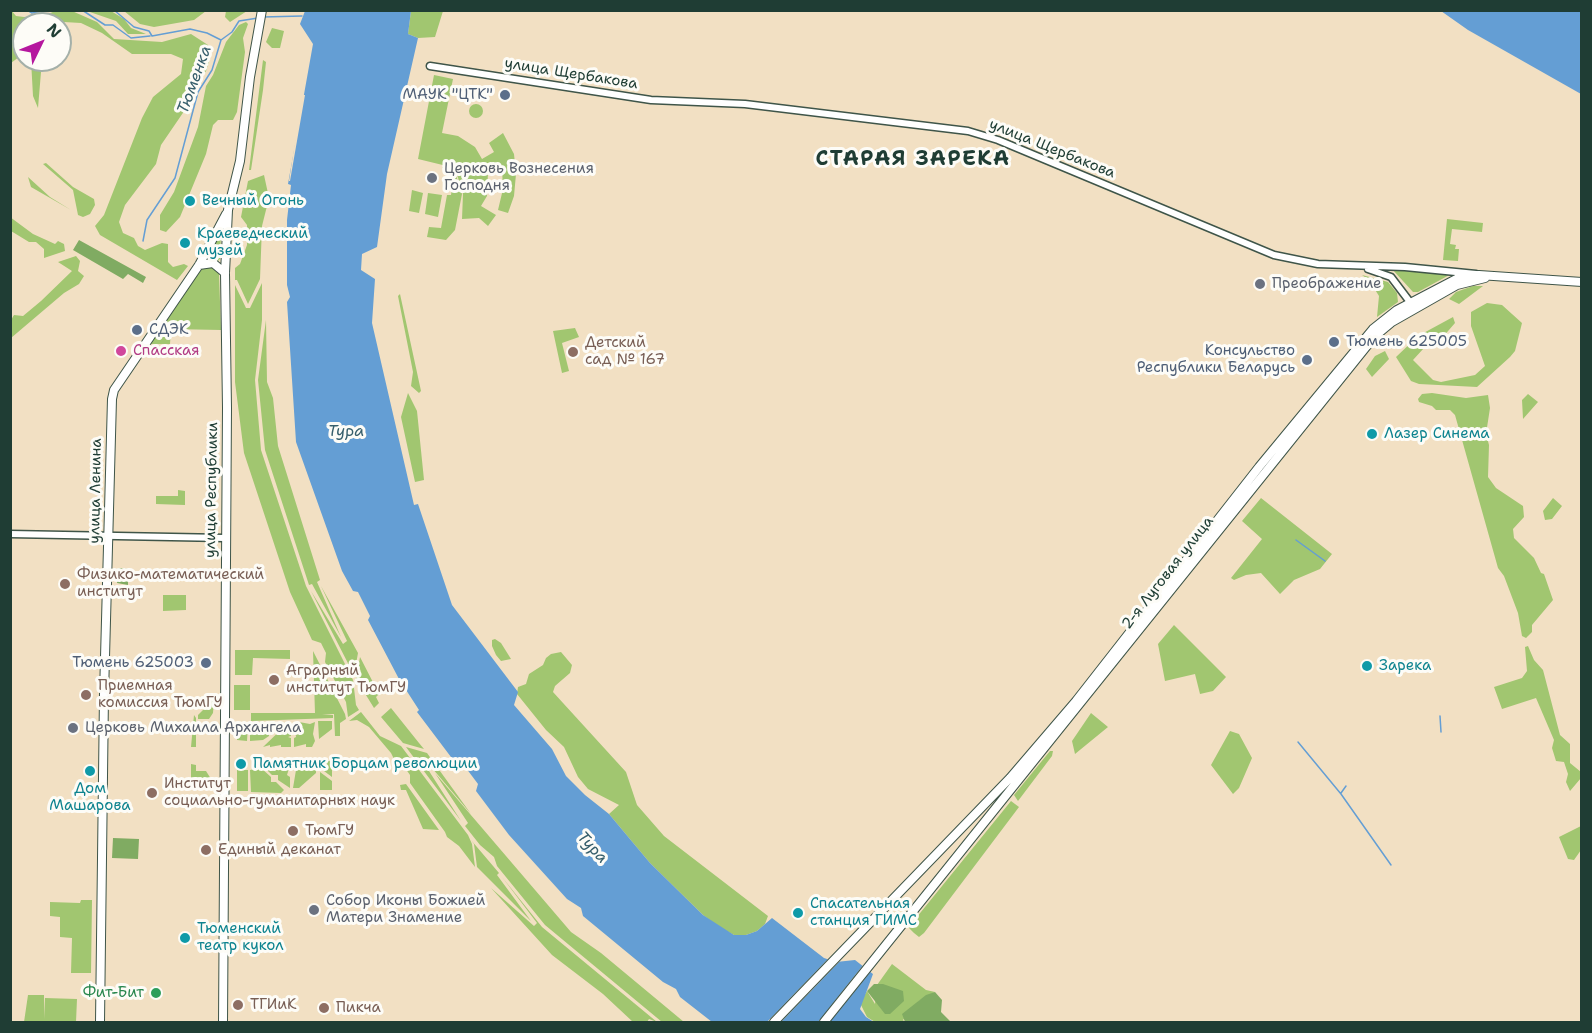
<!DOCTYPE html>
<meta charset="utf-8">
<style>
body{margin:0}
#map{position:relative;width:1592px;height:1033px;overflow:hidden;background:#f2e0c3;font-family:"Shantell Sans",sans-serif}
canvas{display:block}
.frame{position:absolute;inset:0;border:12px solid #1f3d34;pointer-events:none}
.north{position:absolute;left:12px;top:12px;width:60px;height:60px;box-sizing:border-box;background:#fdfcf7;border:2px solid #a4b0a9;border-radius:50%;rotate:47deg;font-size:16px;font-weight:700;line-height:24px;text-align:center;color:#1f3d34}
.north::after{content:'';display:block;margin:auto;width:21px;height:27px;background:#b5179e;clip-path:polygon(50% 0,100% 100%,50% 72%,0 100%)}
</style>
<div id="map">
<canvas width="1592" height="1033"></canvas>
<div class="frame"></div>
<div class="north">N</div>
</div>
<script>
const g = document.querySelector('canvas').getContext('2d');
g.lineJoin = 'round';
function fillPath(path, color) { g.fillStyle = color; g.fill(path, 'evenodd'); }
const toPath = rows => new Path2D(rows.map(r => 'M' + r).join(''));
function trace(path, color, width, dash) { g.strokeStyle = color; g.lineWidth = width; g.lineCap = dash ? 'butt' : 'round'; g.setLineDash(dash || []); g.stroke(path); }
function drawText(font, color, halo, rows, align = 'center') {
  g.font = font + ' "Shantell Sans",sans-serif'; g.lineWidth = 6; g.setLineDash([]); g.textBaseline = 'middle'; g.strokeStyle = halo; g.fillStyle = color; for (const [text, x, y, turn = 0] of rows) {
    g.save(); g.translate(x, y); g.rotate((+turn || 0) * Math.PI / 180); g.textAlign = isNaN(turn) ? turn : align; if (halo) g.strokeText(text, 0, 0); g.fillText(text, 0, 0); g.restore();
  }
}
fillPath(toPath([
 [11,10,16,16,24,17,46,15,55,11,72,11,97,22,114,39,162,42,191,34,208,45,211,55,206,71,195,87,189,104,161,145,156,164,125,205,119,222,123,233,134,238,138,246,145,250,162,243,168,244,168,262,173,267,184,264,188,266,177,280,100,235,95,226,104,215,142,118,153,97,181,74,183,59,171,54,132,54,102,33,81,23,64,22,24,24,24,58,19,57,11,63],
 [87,11,111,11,124,19,131,28,146,34,128,34,116,21],
 [124,11,206,11,194,20,154,27,140,24],
 [226,11,226,10,247,11,230,22,225,17],
 [411,11,443,11,435,37,418,38,408,34],
 [246,22,248,24,243,38,245,52,237,112,233,120,218,120,213,125,206,154,180,217,166,232,160,230,160,215,174,192,198,127,206,86,213,75,226,42,239,25],
 [272,28,284,31,280,48,272,48,266,42],
 [31,60,42,60,38,108,33,96],
 [263,60,266,62,263,90,251,170,249,170],
 [434,75,453,79,442,133,458,136,475,147,482,159,494,152,489,143,503,133,514,154,516,174,514,196,508,213,498,210,503,189,502,169,488,171,487,196,481,206,496,215,488,226,479,218,462,219,463,194,455,168,418,159],
 '469 111a7 7 0 1 1 14 0a7 7 0 1 1-14 0Z',
 [46,163,73,187,94,199,95,205,90,214,83,217,78,215,73,190,43,164],
 [442,167,454,169,462,194,455,230,446,240,427,237,429,227,441,228,447,195,451,195,453,181],
 [264,175,269,198,262,226,260,279,248,304,237,280,235,280,235,268,240,264,247,245,247,225,241,217,248,181],
 [28,177,50,197,71,210,31,187],
 [412,190,423,193,419,213,409,211],
 [428,193,442,195,438,217,425,214],
 [10,217,33,234,55,244,58,241,64,244,65,251,44,258,44,249,36,242,29,242,11,231],
 [1447,219,1483,223,1482,232,1452,229,1450,244,1456,245,1455,249,1459,249,1458,261,1443,260],
 [221,232,220,259,218,261,208,257],
 [76,256,80,261,78,271,84,276,79,284,64,293,11,338,11,320,14,315,23,316,41,301,72,271,58,262],
 [210,265,219,274,221,330,171,329,170,344,150,344,201,267],
 [1392,269,1453,273,1418,292,1413,292],
 [1362,275,1388,282,1397,293,1398,302,1377,317,1379,296,1369,280],
 [262,283,262,320,255,380,261,450,306,586,353,680,356,705,359,710,348,717,346,702,325,662,326,653,321,643,312,640,290,592,244,453,235,382,235,285,246,308,250,308],
 [1473,286,1483,286,1459,304,1449,299,1456,292],
 [400,294,421,391,419,393,411,386,413,372,398,296],
 [1487,303,1502,305,1522,323,1515,351,1510,357,1477,387,1419,384,1411,381,1396,357,1418,336,1453,317,1455,323,1442,338,1435,336,1413,360,1433,380,1441,382,1475,375,1485,366,1471,326,1471,312],
 [266,320,267,382,273,398,278,446,320,580,317,582,341,637,312,584,309,585,265,450,258,380],
 [575,328,579,337,562,343,569,371,562,373,553,331],
 [1385,351,1389,359,1372,377,1366,369,1375,356],
 [408,393,417,411,424,480,415,482,401,417],
 [1432,393,1466,398,1488,395,1490,408,1486,434,1489,445,1488,477,1496,488,1523,506,1524,517,1513,529,1514,538,1534,558,1541,573,1544,574,1553,600,1532,625,1532,632,1526,638,1522,636,1518,613,1504,576,1498,568,1455,415,1450,410,1436,410,1432,406,1419,402,1418,399,1422,394],
 [1528,394,1538,402,1523,419,1522,400],
 [178,490,185,491,185,505,156,504,156,496,178,496],
 [1261,498,1332,554,1320,569,1294,580,1280,594,1261,573,1246,575,1234,580,1231,578,1262,539,1242,521],
 [1553,498,1562,506,1552,519,1545,520,1543,511],
 [321,586,358,653,354,675,311,591,343,644,347,641],
 [163,595,186,595,186,610,163,611],
 [1174,625,1226,677,1213,691,1200,694,1195,674,1165,681,1158,644],
 [495,639,501,643,511,659,501,661,496,655,492,646,492,640],
 [1528,646,1534,660,1543,670,1560,735,1570,744,1570,763,1581,772,1581,778,1570,791,1566,782,1568,774,1564,762,1556,761,1552,748,1554,740,1536,698,1502,709,1494,687,1522,678,1527,671,1525,647],
 [235,650,290,650,290,659,253,658,252,675,235,675],
 [313,651,345,714,346,719,340,723,340,736,335,736,334,714,322,714,333,715,333,718,251,721,251,713,315,713],
 [561,652,572,665,570,673,555,686,553,692,626,772,637,805,664,836,768,916,765,924,757,931,746,935,734,935,719,927,703,915,650,863,609,814,619,805,588,789,578,777,564,747,546,730,517,694,518,687,526,684,529,674,543,665,546,658,551,654],
 [360,657,379,694,376,697,379,703,374,708,356,679],
 [234,685,250,685,250,710,234,710],
 [214,699,213,713,209,719,198,719,198,715],
 [391,708,419,743,424,749,403,743,381,717],
 [361,712,380,736,401,746,468,835,472,844,475,867,459,846,447,837,445,832,410,783,410,775,403,765,395,761,391,753,369,727,357,720,349,721],
 [1091,713,1108,727,1075,754,1072,741],
 [194,715,196,718,196,747,191,747],
 [318,721,332,721,332,729,319,739],
 [299,722,310,724,315,722,313,734,315,741,312,747,306,747,306,744,294,747,294,738,296,737,294,723],
 [250,723,285,723,276,730,269,730,269,736,263,740,250,741],
 [288,723,291,723,291,736,288,737,291,738,291,747,281,747,281,745,270,747,270,745,263,747],
 [237,724,248,724,247,741,237,740],
 [1230,731,1239,734,1252,758,1239,788,1233,794,1211,765],
 [406,747,427,753,471,814,432,768,429,771,461,821],
 [1050,751,1053,751,1052,756,1018,801,1014,795],
 [319,761,332,761,332,777,320,768],
 [263,762,291,762,287,775,290,777,290,788,278,780,278,775,272,775,263,766],
 [293,762,312,762,316,766,316,773,299,788,293,788,296,770,293,768],
 [191,764,196,765,196,771,206,771,211,779,191,779],
 [261,768,271,777,271,782,276,782,284,790,281,793,251,792,250,770],
 [237,770,248,770,248,791,237,791],
 [320,772,332,781,332,790,320,790],
 [435,773,571,932,601,953,684,1022,662,1022,545,925,497,866,494,857,480,845,465,826,468,823],
 [406,784,439,830,423,829,406,790,401,790,400,785],
 [1011,801,1019,807,924,933,919,937,914,933,909,928,912,923],
 [1581,826,1581,850,1574,860,1568,859,1559,837],
 [471,840,499,873,497,875,531,921,477,867,474,844],
 [502,877,542,927,657,1022,649,1019,647,1022,633,1022,603,994,552,955,491,888,534,926,537,923],
 [81,900,92,900,91,973,71,973,72,938,60,937,60,917,50,916,50,902,80,903],
 [892,964,926,990,935,992,919,1001,903,1020,905,1022,875,1022,867,1017,860,1003,867,991,875,1004,877,985],
 [28,995,44,995,44,1019,45,998,77,999,76,1022,24,1022]
]), '#a1c670');
fillPath(toPath([
 [79,240,146,277,143,283,128,274,123,279,73,250],
 [118,568,128,569,128,585,117,583],
 [113,838,139,839,138,859,112,858],
 [874,984,883,984,903,991,904,1001,890,1014,885,1014,867,991],
 [935,992,942,1000,941,1012,951,1022,905,1022,902,1014,926,995]
]), '#80ab62');
fillPath(toPath([
 [305,11,411,11,408,34,418,38,387,174,377,247,362,254,361,270,375,279,372,323,414,505,418,504,452,605,518,692,514,705,552,749,566,776,585,795,609,814,650,863,703,915,734,935,746,935,757,931,772,918,824,958,836,962,855,960,873,974,860,1009,866,1017,874,1022,712,1022,680,997,676,989,663,982,583,916,581,908,567,899,509,835,476,791,478,784,460,760,454,761,417,712,419,710,399,679,368,620,370,616,358,592,353,591,342,571,296,442,287,302,290,297,287,285,287,220,291,185,288,184,313,44,300,24],
 [1441,11,1581,11,1581,94,1468,30]
]), '#649ed4');
fillPath(toPath([
 [302,95,305,95,290,181,289,181],
 [830,957,842,959,781,1022,767,1022],
 [864,964,872,970,830,1022,818,1022]
]), '#f2e0c3');
trace(toPath([
 [27,10,32,13,48,10],
 [82,10,105,25,113,25,131,38,150,36],
 [114,10,134,27,149,31,152,36,190,29,207,33,221,40],
 [263,17,302,16],
 [143,241,147,220,175,178,198,92,212,70,221,40,232,32,239,21,258,18],
 [1296,540,1325,561],
 [1440,716,1441,732],
 [1298,742,1341,794,1391,865],
 [1341,793,1346,786]
]), '#649ed4', 1.5);
const minor = toPath([
 [430,66,651,100,745,104,968,131,998,140,1274,255,1318,264,1405,267,1476,274],
 [1368,269,1391,277,1413,306],
 [10,534,225,538]
]);
const major = toPath([
 [199,265,213,263,225,273],
 [100,1022,104,694,112,399,114,390,199,265,226,214],
 [223,1022,227,408,225,273,228,210,240,161,250,77,262,10],
 [774,1022,1010,778,1076,701,1259,467,1373,329,1397,310,1462,276,1479,275,1582,282],
 [824,1022,1374,337,1392,322,1457,285,1485,278]
]);
trace(minor, '#3f5549', 9);
trace(major, '#3f5549', 10);
trace(minor, '#fff', 6);
trace(major, '#fff', 8);
for (const [x, y, r, color] of [
 [505,95,6,"#5c6f8a"],
 [432,178,6,"#6b7280"],
 [190,201,6,"#0f9aa8"],
 [185,243,6,"#0f9aa8"],
 [1260,284,6,"#6b7280"],
 [137,330,6,"#5c6f8a"],
 [1334,342,6,"#5c6f8a"],
 [121,351,6,"#d1479c"],
 [573,352,6,"#8d6e63"],
 [1307,360,6,"#5c6f8a"],
 [1372,434,6,"#0f9aa8"],
 [65,584,6,"#8d6e63"],
 [206,663,6,"#5c6f8a"],
 [1367,666,6,"#0f9aa8"],
 [274,680,6,"#8d6e63"],
 [86,695,6,"#8d6e63"],
 [73,728,6,"#6b7280"],
 [241,764,6,"#0f9aa8"],
 [90,771,6,"#0f9aa8"],
 [152,793,6,"#8d6e63"],
 [293,831,6,"#8d6e63"],
 [206,850,6,"#8d6e63"],
 [314,910,6,"#6b7280"],
 [798,913,6,"#0f9aa8"],
 [185,938,6,"#0f9aa8"],
 [156,993,6,"#2e9e5b"],
 [238,1005,6,"#8d6e63"],
 [324,1008,6,"#8d6e63"]
]) { const dot = new Path2D(); dot.arc(x, y, r, 0, 2 * Math.PI); g.fillStyle = color; g.fill(dot); trace(dot, '#fdfcf7', 2); }
drawText('15px', '#1f3d34', '#fdfcf7', [
 ["улица Щербакова",571,74,9],
 ["улица Щербакова",1052,149,22],
 ["улица Республики",212,490,-89],
 ["улица Ленина",96,491,-89],
 ["2-я Луговая улица",1168,573,-52]
]);
drawText('15px', '#4e5e75', '#fdfcf7', [
 ["МАУК \"ЦТК\"",493,95],
 ["СДЭК",149,330,"left"],
 ["Тюмень 625005",1346,342,"left"],
 ["Консульство",1295,351],
 ["Республики Беларусь",1295,368],
 ["Тюмень 625003",194,663]
], 'right');
drawText('15px', '#5b616d', '#fdfcf7', [
 ["Церковь Вознесения",444,169],
 ["Господня",444,186],
 ["Преображение",1272,284],
 ["Церковь Михаила Архангела",85,728],
 ["Собор Иконы Божией",326,901],
 ["Матери Знамение",326,918]
], 'left');
drawText('15px', '#0d838f', '#fdfcf7', [
 ["Вечный Огонь",202,201],
 ["Краеведческий",197,234],
 ["музей",197,251],
 ["Лазер Синема",1384,434],
 ["Зарека",1379,666],
 ["Памятник Борцам революции",253,764],
 ["Дом",90,789,"center"],
 ["Машарова",90,806,"center"],
 ["Спасательная",810,904],
 ["станция ГИМС",810,921],
 ["Тюменский",197,929],
 ["театр кукол",197,946]
], 'left');
drawText('15px', '#785e54', '#fdfcf7', [
 ["Детский",585,343],
 ["сад № 167",585,360],
 ["Физико-математический",77,575],
 ["институт",77,592],
 ["Аграрный",286,671],
 ["институт ТюмГУ",286,688],
 ["Приемная",98,686],
 ["комиссия ТюмГУ",98,703],
 ["Институт",164,784],
 ["социально-гуманитарных наук",164,801],
 ["ТюмГУ",305,831],
 ["Единый деканат",218,850],
 ["ТГИиК",250,1005],
 ["Пикча",336,1008]
], 'left');
drawText('15px', '#b23c85', '#fdfcf7', [
 ["Спасская",133,351]
], 'left');
drawText('15px', '#27864d', '#fdfcf7', [
 ["Фит-Бит",144,993]
], 'right');
drawText('italic 16px', '#375f6c', '#fdfcf7', [
 ["Тюменка",195,80,-70],
 ["Тура",346,432],
 ["Тура",592,848,47]
]);
g.letterSpacing = '1.5px';
drawText('bold 21px', '#1f3d34', '#fdfcf7', [
 ["СТАРАЯ ЗАРЕКА",913,160]
]);
g.letterSpacing = '0px';
</script>
